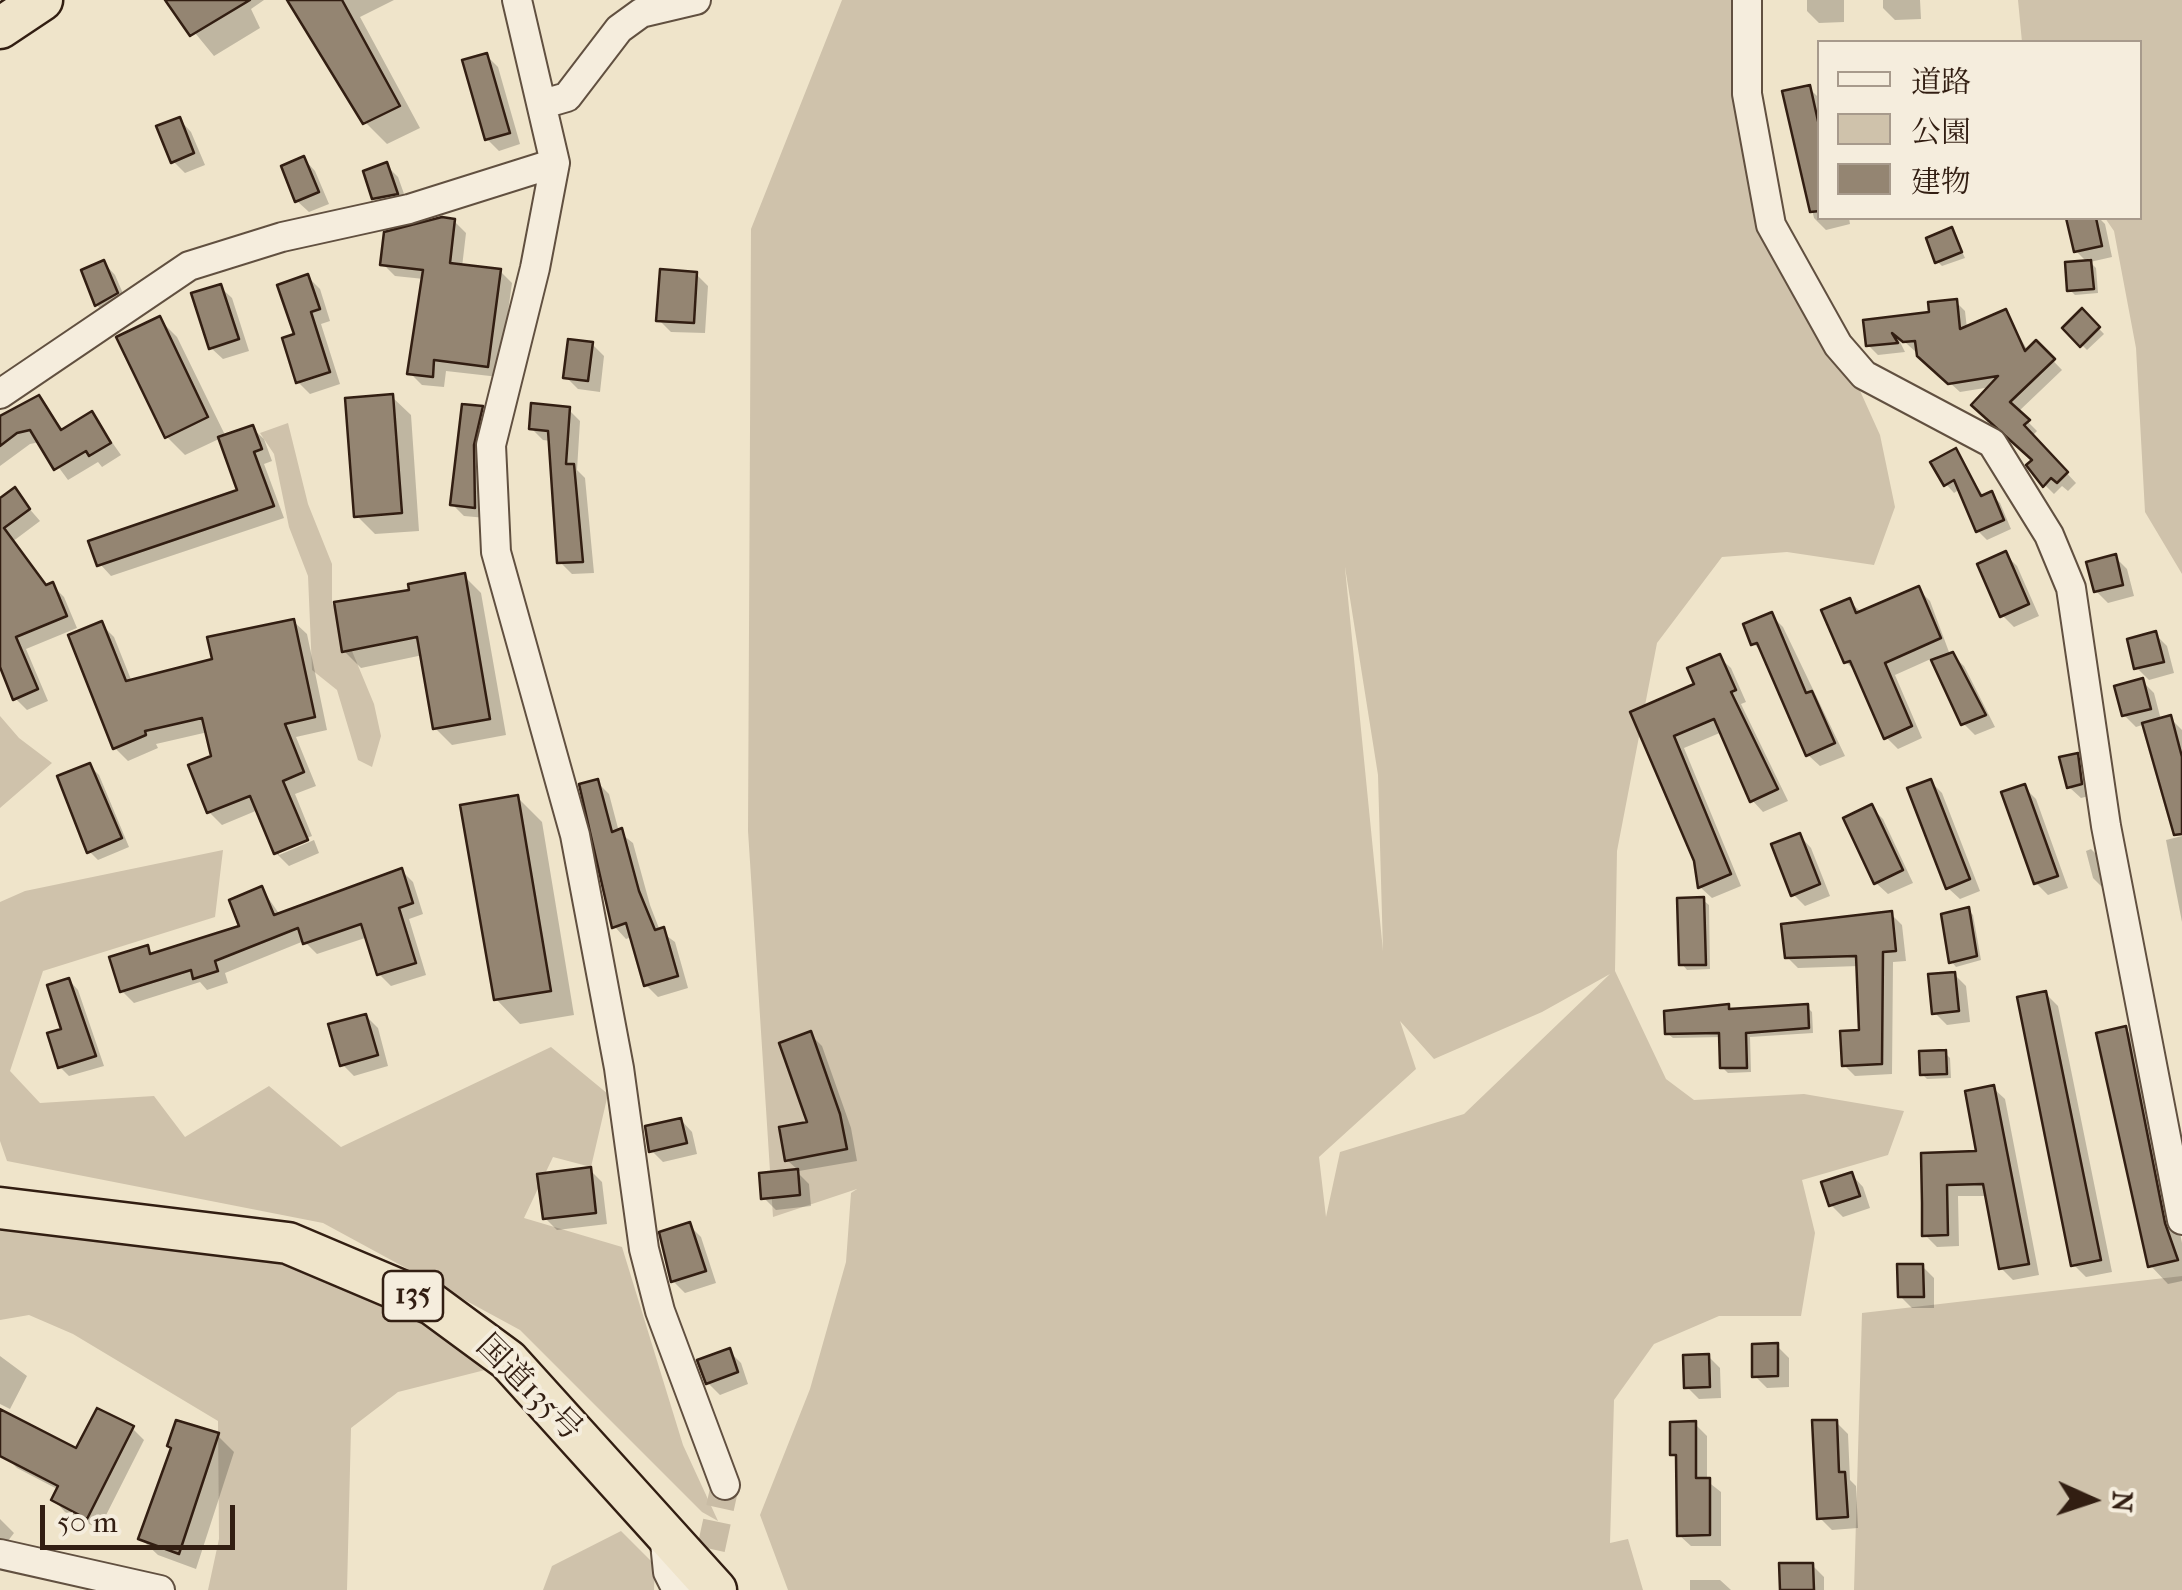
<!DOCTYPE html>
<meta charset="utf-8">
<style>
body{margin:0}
#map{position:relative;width:2182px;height:1590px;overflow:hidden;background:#efe4ca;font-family:"IM FELL French Canon","Noto Serif JP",serif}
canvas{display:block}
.legend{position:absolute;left:1817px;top:40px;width:325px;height:180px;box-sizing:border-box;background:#f5eddd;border:2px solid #a79a8c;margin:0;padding:12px 18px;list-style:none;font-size:30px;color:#321e12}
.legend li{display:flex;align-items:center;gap:20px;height:50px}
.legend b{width:50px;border:2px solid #a79a8c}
.north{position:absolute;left:2042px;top:1450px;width:100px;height:100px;-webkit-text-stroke:8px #f5eddd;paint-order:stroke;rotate:93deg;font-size:28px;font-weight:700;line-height:40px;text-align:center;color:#321e12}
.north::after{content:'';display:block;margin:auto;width:35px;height:45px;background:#321e12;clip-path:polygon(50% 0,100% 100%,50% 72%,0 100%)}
.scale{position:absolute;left:40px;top:1505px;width:195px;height:45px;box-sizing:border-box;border:5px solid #321e12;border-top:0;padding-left:12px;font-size:30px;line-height:35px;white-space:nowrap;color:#321e12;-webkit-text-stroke:8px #f5eddd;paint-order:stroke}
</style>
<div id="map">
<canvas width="2182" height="1590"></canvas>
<ul class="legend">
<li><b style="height:12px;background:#f5eddd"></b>道路</li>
<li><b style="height:28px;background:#cfc2ab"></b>公園</li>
<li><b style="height:28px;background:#948572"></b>建物</li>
</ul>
<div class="north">N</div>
<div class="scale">50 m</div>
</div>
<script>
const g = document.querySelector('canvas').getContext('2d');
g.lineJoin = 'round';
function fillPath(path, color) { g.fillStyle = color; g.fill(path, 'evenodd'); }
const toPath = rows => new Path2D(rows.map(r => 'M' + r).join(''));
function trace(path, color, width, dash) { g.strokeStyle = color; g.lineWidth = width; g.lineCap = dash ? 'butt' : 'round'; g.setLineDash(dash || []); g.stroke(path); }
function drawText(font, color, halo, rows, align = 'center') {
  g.font = font + ' "IM FELL French Canon","Noto Serif JP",serif'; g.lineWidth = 8; g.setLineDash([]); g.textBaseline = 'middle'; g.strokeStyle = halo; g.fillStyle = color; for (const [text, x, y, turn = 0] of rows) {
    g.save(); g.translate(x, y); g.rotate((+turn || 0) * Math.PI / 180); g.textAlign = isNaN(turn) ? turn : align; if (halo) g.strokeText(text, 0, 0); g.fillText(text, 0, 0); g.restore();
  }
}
fillPath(toPath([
 [842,0,1747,0,1762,174,1880,435,1895,507,1874,565,1787,552,1722,557,1657,643,1617,851,1615,971,1666,1079,1694,1100,1804,1094,1904,1111,1888,1155,1802,1180,1815,1233,1801,1316,1719,1316,1654,1344,1614,1400,1610,1543,1628,1539,1643,1590,788,1590,760,1515,810,1389,846,1262,851,1193,857,1189,773,1217,748,831,751,229],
 [1345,567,1378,775,1383,951,1345,568],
 [1610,974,1464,1114,1340,1152,1326,1217,1319,1157,1416,1069,1400,1021,1434,1059,1542,1012],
 [2018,0,2182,0,2182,574,2145,512,2136,348,2114,231,2105,218,2140,218,2140,42,2022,42],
 [288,423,308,504,332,564,332,603,374,704,381,736,372,767,358,760,337,690,312,670,308,576,289,527,274,454,260,433],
 [0,716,19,738,52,763,0,808],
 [223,850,215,917,43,971,10,1071,40,1103,154,1096,185,1137,269,1086,341,1147,551,1047,608,1094,591,1167,553,1157,524,1218,622,1247,683,1445,718,1521,702,1512,520,1330,323,1223,7,1161,0,1141,0,902,25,891],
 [0,1223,255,1239,475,1335,493,1368,398,1392,351,1428,347,1590,208,1590,219,1539,218,1421,73,1334,29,1315,0,1320],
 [2182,1276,2182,1590,1854,1590,1862,1313],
 [621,1531,655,1565,654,1590,543,1590,552,1566]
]), '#cfc2ab');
fillPath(toPath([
 [168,0,264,0,251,9,260,28,214,56],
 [290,0,394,0,360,17,420,128,387,144,365,122],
 [1807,0,1844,0,1844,22,1819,23,1807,11],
 [1883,0,1920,0,1921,19,1895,20,1883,8],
 [486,55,498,67,520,144,499,151,487,139],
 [1809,88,1820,99,1820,218,1849,218,1850,224,1826,230,1814,218,1785,93],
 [180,120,191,132,205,165,185,173,173,161],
 [304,159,315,171,329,204,309,212,297,201],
 [386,165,398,177,408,205,387,210,375,198],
 [2069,218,2099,218,2105,224,2112,257,2090,262,2096,268,2098,293,2075,295,2070,290,2088,263,2076,251],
 [454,221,466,233,462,267,500,271,512,283,499,377,446,371,444,387,422,385,410,373,424,279,395,276,383,264],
 [1952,230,1965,258,1942,266,1937,261],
 [104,263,115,275,128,305,109,317,97,305,84,271],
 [696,274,708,286,705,333,671,332,659,320],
 [308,277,320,289,330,321,321,324,340,384,310,394,298,382,297,336],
 [220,287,232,298,249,351,223,359,211,348],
 [1956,302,1965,311,1967,329,2005,312,2028,351,2036,343,2062,370,2018,412,2037,431,2032,436,2076,483,2068,491,2062,486,2054,494,2045,485,1991,387,1960,392,1896,334,1905,352,1878,355,1868,345,1866,322,1932,314],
 [2082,311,2104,334,2087,350,2065,328],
 [159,319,177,337,226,437,252,428,264,439,272,461,264,464,284,518,111,576,100,564,240,492,221,438,185,455,167,437,119,338],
 [592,344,604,356,600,392,578,389,566,377],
 [392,397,411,415,419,531,375,534,357,516],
 [39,398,64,431,92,414,121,455,102,467,98,462,68,480,40,442,30,444,0,466,0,422],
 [481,409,493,420,486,518,464,516,452,504],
 [568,409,580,421,577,470,585,478,594,573,572,574,560,562,551,441,543,440,531,428],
 [1955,451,1984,497,1991,494,2000,503,2011,529,1987,540,1978,531,1960,489,1954,493,1946,484],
 [14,491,40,521,12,542,48,587,52,585,64,597,77,628,26,649,48,701,27,710,15,698,0,663,0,550,14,540,0,526,0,501],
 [2005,554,2017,566,2039,616,2014,627,2002,615],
 [2115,557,2127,569,2134,596,2108,603,2096,591],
 [464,576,481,593,506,735,452,745,435,728,423,655,361,668,344,651,412,592],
 [1918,589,1930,601,1949,652,1964,666,1995,727,1975,735,1963,723,1933,658,1895,675,1922,738,1898,749,1886,737,1858,674,1846,662,1849,601,1862,613],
 [1771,615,1783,627,1845,756,1820,766,1808,755,1766,656,1754,644],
 [293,621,307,634,327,730,296,737,316,786,295,794,312,836,279,849,279,855,314,840,319,853,289,866,276,853,258,810,222,825,209,812,214,757,208,732,156,744,158,748,128,761,115,748,101,624,114,637,132,682,214,661],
 [2155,634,2167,646,2174,673,2149,680,2137,668],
 [1719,657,1731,668,1746,702,1741,704,1788,801,1763,812,1752,800,1722,732,1684,748,1741,886,1712,898,1700,887,1696,860,1633,713,1697,686],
 [2142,681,2154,693,2161,720,2170,718,2182,730,2182,813,2145,724,2136,727,2124,715],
 [2077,756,2089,767,2093,795,2081,798,2069,787],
 [90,766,99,775,129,847,98,860,89,851],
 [597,782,609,794,619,832,633,843,650,905,660,931,675,942,688,988,658,997,646,985,632,937,626,939,615,927,582,786],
 [1931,782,1942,793,1980,891,1960,899,1948,888],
 [2024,787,2036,799,2068,888,2048,895,2036,883],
 [517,797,542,822,574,1015,520,1024,496,999],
 [1871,807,1883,819,1913,883,1888,894,1876,883],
 [1800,836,1811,848,1830,896,1805,906,1793,894],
 [2182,836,2182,922,2166,840],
 [2091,849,2103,861,2105,890,2093,878,2086,851],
 [401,870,413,882,423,914,409,919,426,975,391,986,379,974,368,937,317,954,304,941,225,973,228,983,207,990,200,982,134,1003,122,991,147,948,154,955,243,928,262,889,280,915],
 [1703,900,1709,905,1710,969,1687,970,1682,964],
 [1968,910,1973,915,1981,960,1956,967,1951,961],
 [1891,914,1902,925,1906,961,1893,962,1892,1074,1855,1076,1844,1065,1862,1033,1859,966,1798,968,1787,957],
 [1954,974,1966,986,1970,1022,1947,1025,1935,1013],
 [69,980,78,990,104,1066,69,1076,60,1067],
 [2046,994,2058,1006,2112,1272,2086,1277,2074,1265],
 [1728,1006,1733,1012,1807,1007,1812,1012,1813,1033,1750,1037,1751,1072,1728,1073,1722,1067,1722,1037,1673,1038,1667,1033],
 [366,1016,378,1028,388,1066,354,1076,342,1064],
 [2125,1029,2144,1047,2182,1243,2182,1281,2168,1284,2150,1265],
 [810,1034,822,1046,851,1128,857,1161,799,1171,787,1160,810,1124],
 [1945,1053,1950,1058,1951,1078,1927,1079,1922,1074],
 [1993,1088,2005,1099,2039,1275,2013,1280,2001,1268,1988,1196,1958,1196,1959,1246,1937,1247,1925,1235,1924,1155,1979,1154],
 [681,1120,692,1132,697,1154,663,1162,651,1150],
 [590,1170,602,1182,607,1224,557,1230,545,1218],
 [797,1172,809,1184,811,1206,776,1210,764,1198],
 [1852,1175,1863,1187,1870,1208,1843,1217,1831,1205],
 [689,1225,701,1237,716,1283,685,1293,673,1281],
 [1922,1266,1934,1278,1934,1308,1912,1308,1900,1296],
 [1777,1346,1789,1358,1789,1387,1767,1388,1755,1376],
 [729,1351,741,1363,748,1384,720,1395,708,1383],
 [0,1356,27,1376,10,1409,0,1404],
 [1708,1356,1720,1368,1721,1398,1699,1399,1687,1387],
 [1836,1422,1848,1434,1850,1480,1856,1486,1858,1528,1832,1530,1820,1518],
 [1695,1424,1707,1436,1707,1481,1721,1492,1721,1546,1691,1546,1679,1535,1678,1460,1673,1454],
 [132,1428,144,1440,99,1529,65,1512,54,1500,59,1490,17,1468,5,1456,78,1452],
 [218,1436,234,1452,196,1569,158,1555,141,1539],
 [0,1519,14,1533,1,1550,0,1549],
 [1812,1565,1824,1577,1824,1590,1782,1590],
 [1690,1580,1720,1580,1731,1590,1690,1590]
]), '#0003');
const building = toPath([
 [165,0,250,0,190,36,165,0],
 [287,0,342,0,400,106,363,124,287,0],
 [487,53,510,133,485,140,462,60,487,53],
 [1810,85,1820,130,1820,211,1810,212,1782,91,1810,85],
 [180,117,194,153,171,163,156,126,180,117],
 [304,156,319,192,295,202,281,166,304,156],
 [387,162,398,194,372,199,363,171,387,162],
 [442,217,455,219,450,263,501,269,488,367,434,360,433,377,407,374,423,270,380,265,384,232,442,217],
 [2066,218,2096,218,2102,246,2074,252,2066,218],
 [1952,227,1962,252,1935,263,1926,238,1952,227],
 [104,260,118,293,95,306,81,270,104,260],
 [2091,260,2094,289,2067,291,2065,262,2091,260],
 [660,269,697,272,694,323,656,321,660,269],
 [308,274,320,309,311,312,330,372,296,383,282,338,294,334,277,285,308,274],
 [221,284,239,339,209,349,191,293,221,284],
 [1957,299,1960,329,2006,309,2025,351,2036,340,2055,359,2010,402,2030,420,2024,425,2068,472,2057,483,2051,478,2043,487,2026,465,2032,460,1971,405,1998,376,1948,384,1917,356,1915,341,1903,342,1892,333,1898,343,1866,346,1863,320,1929,312,1928,302,1957,299],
 [2082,308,2100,327,2080,347,2062,328,2082,308],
 [160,316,208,417,165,438,116,337,160,316],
 [568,339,593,342,588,381,563,378,568,339],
 [393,394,402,513,354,517,345,398,393,394],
 [39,395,61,430,92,411,111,443,89,456,86,451,54,470,30,430,17,433,0,446,0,416,39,395],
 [531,403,570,407,566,464,574,464,583,562,557,563,548,431,529,429,531,403],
 [462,404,483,406,474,445,475,508,450,505,462,404],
 [253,425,262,449,254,452,274,506,97,566,88,541,237,490,218,437,253,425],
 [1956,448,1981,496,1992,491,2004,520,1976,532,1954,480,1944,486,1930,462,1956,448],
 [15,487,30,509,4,528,46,585,53,582,67,616,16,637,38,689,13,700,0,667,0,498,15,487],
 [2006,551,2029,604,2000,617,1977,564,2006,551],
 [2116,554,2123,585,2094,592,2086,562,2116,554],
 [465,573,490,719,433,729,417,637,342,652,334,602,409,590,408,584,465,573],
 [1919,586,1941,638,1885,663,1912,726,1884,739,1850,661,1844,663,1821,610,1850,598,1856,613,1919,586],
 [1772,612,1806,693,1812,691,1835,743,1806,756,1757,643,1751,645,1743,624,1772,612],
 [294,619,315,717,285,724,304,772,283,781,308,840,274,854,250,796,207,813,188,765,211,756,202,718,145,731,146,735,113,749,68,635,102,621,126,681,212,659,207,637,294,619],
 [2156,631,2164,662,2134,669,2127,639,2156,631],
 [1953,652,1986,715,1961,725,1931,660,1953,652],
 [1720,654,1736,690,1731,692,1778,789,1750,802,1714,719,1674,736,1731,874,1698,888,1694,861,1630,712,1694,684,1687,668,1720,654],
 [2143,678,2151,709,2122,716,2114,686,2143,678],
 [2171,715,2182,757,2182,834,2174,835,2142,723,2171,715],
 [2078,753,2082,784,2067,788,2059,757,2078,753],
 [90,763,122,838,87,853,57,776,90,763],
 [598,779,612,832,622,828,639,891,655,930,664,927,678,976,644,986,626,923,612,928,579,784,598,779],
 [1931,779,1970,879,1946,889,1907,788,1931,779],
 [2025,784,2058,876,2034,884,2001,792,2025,784],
 [518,795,551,991,494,1000,460,805,518,795],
 [1872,804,1903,870,1874,884,1843,818,1872,804],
 [1800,833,1820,884,1791,896,1771,844,1800,833],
 [402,868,413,903,399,908,416,963,377,975,361,924,303,944,298,928,215,961,218,971,193,979,191,970,120,992,109,957,148,945,150,954,239,926,229,900,262,886,274,915,402,868],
 [1704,897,1706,965,1679,965,1677,898,1704,897],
 [1969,907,1977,956,1949,963,1941,914,1969,907],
 [1892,911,1896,951,1883,952,1882,1064,1842,1066,1840,1031,1859,1030,1856,956,1785,958,1781,924,1892,911],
 [1955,972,1959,1011,1932,1014,1928,974,1955,972],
 [69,978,96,1056,58,1068,47,1033,61,1029,47,985,69,978],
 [2046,991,2101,1260,2071,1266,2017,997,2046,991],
 [1729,1004,1729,1009,1808,1004,1809,1028,1746,1033,1747,1068,1720,1068,1719,1033,1665,1034,1664,1011,1729,1004],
 [366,1014,378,1055,340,1066,328,1024,366,1014],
 [2126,1026,2165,1223,2178,1260,2148,1267,2096,1033,2126,1026],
 [811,1031,840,1114,847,1149,785,1161,779,1127,807,1122,779,1043,811,1031],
 [1946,1050,1947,1074,1920,1075,1919,1051,1946,1050],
 [1994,1085,2029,1264,1999,1269,1983,1184,1947,1185,1948,1235,1922,1236,1922,1203,1921,1153,1976,1151,1965,1091,1994,1085],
 [681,1118,687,1143,649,1152,645,1126,681,1118],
 [591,1167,596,1213,543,1219,537,1174,591,1167],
 [798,1169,800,1195,761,1199,759,1173,798,1169],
 [1852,1172,1860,1196,1829,1206,1821,1182,1852,1172],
 [690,1222,706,1271,671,1282,659,1232,690,1222],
 [1897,1264,1923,1264,1924,1297,1898,1297,1897,1264],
 [1778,1343,1778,1376,1752,1377,1752,1344,1778,1343],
 [730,1348,738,1372,706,1384,697,1360,730,1348],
 [1709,1354,1710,1387,1684,1388,1683,1355,1709,1354],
 [97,1408,134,1426,87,1519,51,1500,58,1486,0,1456,0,1409,76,1448,97,1408],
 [176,1420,219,1433,179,1554,138,1539,171,1448,167,1446,176,1420],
 [1812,1420,1837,1420,1839,1472,1845,1472,1848,1517,1817,1519,1812,1420],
 [1696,1421,1696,1478,1710,1478,1710,1535,1677,1536,1676,1455,1670,1455,1670,1422,1696,1421],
 [1779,1563,1813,1563,1814,1590,1780,1590,1779,1563]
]);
fillPath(building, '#948572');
trace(building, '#321e12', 2.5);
trace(toPath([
 [702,1590,725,1485]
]), '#c9bca5', 28, [28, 14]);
const minor = toPath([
 [517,0,555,163,535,268,491,445,496,552,575,835,619,1068,644,1249,660,1311,725,1485],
 [1747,0,1747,94,1771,225,1838,345,1864,375,1992,443,2049,535,2071,588,2106,826,2182,1220],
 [543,104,567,97,619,29,641,13,696,0],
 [0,394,189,266,282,237,409,209,555,163],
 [664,1533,668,1572,677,1590],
 [0,1554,160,1590]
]);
const highway = toPath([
 [0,28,42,0],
 [0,1208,288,1243,432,1304,508,1360,716,1590]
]);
trace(minor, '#615040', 32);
trace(highway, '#321e12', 45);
trace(minor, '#f5eddd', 28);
trace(highway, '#efe4ca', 40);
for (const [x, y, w] of [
 [413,1296,60]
]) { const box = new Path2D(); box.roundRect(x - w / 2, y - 25, w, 50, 8); g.fillStyle = '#f5eddd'; g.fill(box); trace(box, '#321e12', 2.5); }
drawText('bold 30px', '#321e12', null, [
 ["135",413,1296]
]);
drawText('32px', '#321e12', '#f5eddd', [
 ["国道135号",528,1389,45]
]);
</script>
